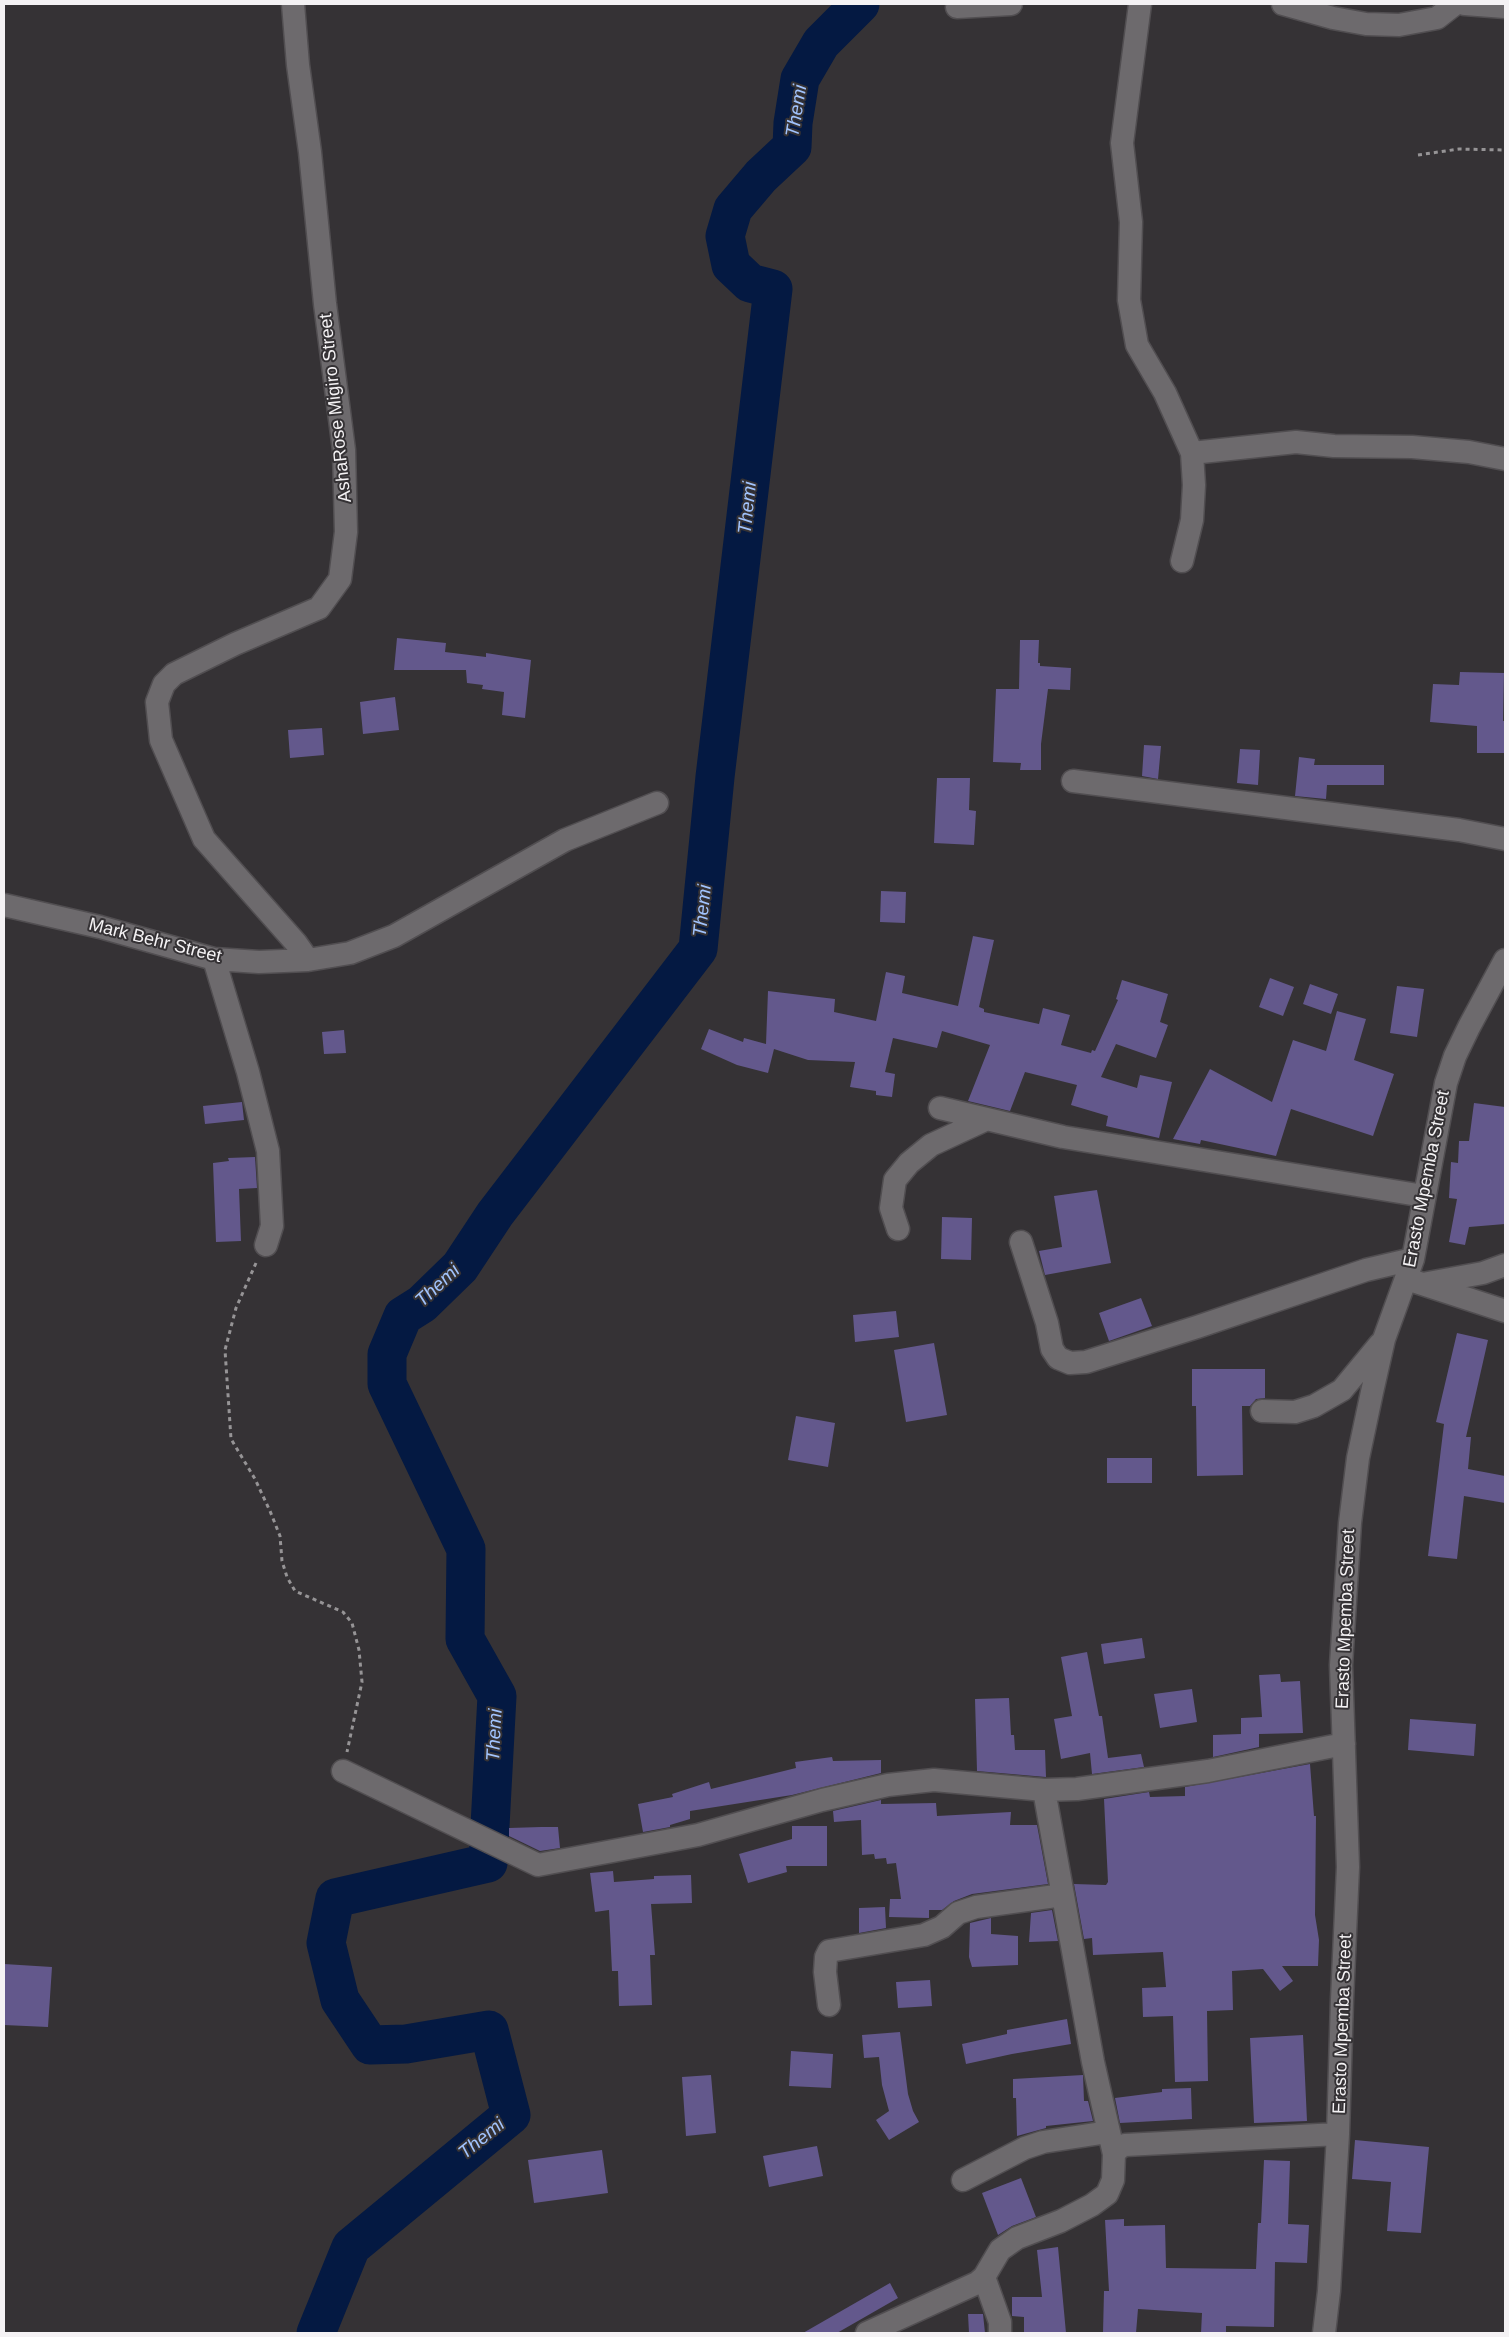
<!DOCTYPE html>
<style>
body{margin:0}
#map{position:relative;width:1509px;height:2337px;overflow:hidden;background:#353235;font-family:Helvetica,sans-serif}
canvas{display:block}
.frame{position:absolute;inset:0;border:5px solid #f4f2f4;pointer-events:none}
</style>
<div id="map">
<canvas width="1509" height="2337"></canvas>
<div class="frame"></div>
</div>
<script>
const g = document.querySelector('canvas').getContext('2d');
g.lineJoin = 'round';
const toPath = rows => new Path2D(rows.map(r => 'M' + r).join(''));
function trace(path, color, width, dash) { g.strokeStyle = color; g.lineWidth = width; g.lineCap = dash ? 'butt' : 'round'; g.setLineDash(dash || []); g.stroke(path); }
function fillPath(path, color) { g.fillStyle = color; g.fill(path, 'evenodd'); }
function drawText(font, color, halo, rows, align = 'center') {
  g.font = font + ' Helvetica,sans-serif'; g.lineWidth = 4; g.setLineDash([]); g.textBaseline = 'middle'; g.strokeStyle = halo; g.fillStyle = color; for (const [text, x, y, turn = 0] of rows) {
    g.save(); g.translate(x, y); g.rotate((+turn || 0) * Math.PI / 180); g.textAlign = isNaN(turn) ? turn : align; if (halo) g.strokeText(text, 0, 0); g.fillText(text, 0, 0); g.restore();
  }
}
trace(toPath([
 [316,2333,351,2247,511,2115,489,2030,406,2044,370,2045,340,2000,326,1943,335,1898,488,1863,497,1696,465,1639,466,1549,387,1384,387,1354,403,1316,422,1304,460,1267,495,1214,698,949,715,777,773,289,750,283,731,265,725,236,733,209,761,176,792,147,793,123,800,79,821,43,860,4]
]), '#041942', 39);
fillPath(toPath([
 [397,638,446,643,445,652,486,657,486,653,531,660,525,718,502,715,504,692,482,689,483,685,467,683,466,670,394,670],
 [1020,640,1039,640,1038,663,1040,663,1040,666,1071,668,1070,690,1048,689,1041,744,1041,770,1020,770,1021,763,993,762,996,689,1019,689],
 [1460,672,1504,673,1503,721,1504,721,1505,753,1477,753,1477,726,1430,722,1433,684,1459,685],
 [395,697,399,730,363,734,360,702],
 [322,728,324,755,290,758,288,730],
 [1144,745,1161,746,1158,779,1142,776],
 [1240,749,1260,750,1258,785,1237,783],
 [1299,757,1315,759,1314,765,1384,765,1384,785,1327,785,1326,799,1295,796],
 [937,778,970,778,969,810,976,811,974,845,934,843],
 [881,891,906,892,905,923,880,922],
 [973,936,994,940,979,1007,984,1009,984,1012,1039,1024,1043,1008,1070,1015,1061,1045,1091,1053,1092,1050,1095,1051,1118,1000,1116,999,1122,980,1168,994,1160,1022,1168,1025,1156,1058,1116,1044,1101,1077,1137,1088,1140,1075,1172,1082,1159,1138,1106,1126,1108,1116,1071,1105,1077,1085,1025,1072,1010,1111,968,1101,990,1045,942,1031,937,1048,893,1038,885,1072,895,1074,892,1097,876,1095,876,1091,850,1087,855,1062,808,1060,774,1049,768,1073,737,1065,701,1049,709,1029,743,1042,744,1038,766,1044,768,991,835,999,834,1012,876,1021,886,972,905,976,902,993,958,1006],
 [1270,978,1294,987,1283,1016,1259,1007],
 [1310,984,1338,994,1331,1014,1303,1004],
 [1397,986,1424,989,1417,1037,1390,1033],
 [1337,1011,1366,1019,1354,1060,1394,1074,1373,1136,1291,1109,1276,1156,1201,1140,1200,1144,1173,1139,1210,1069,1272,1102,1293,1040,1326,1051],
 [344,1030,346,1053,324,1054,322,1032],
 [242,1102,244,1120,205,1124,203,1106],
 [1474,1103,1505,1107,1505,1224,1469,1227,1465,1245,1449,1242,1457,1199,1449,1198,1451,1162,1458,1163,1459,1141,1469,1141],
 [255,1157,257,1188,239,1189,241,1241,216,1242,213,1163,229,1161,228,1158],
 [1097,1190,1111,1263,1045,1275,1039,1251,1062,1247,1054,1196],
 [942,1217,972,1218,971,1260,941,1259],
 [1141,1298,1152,1326,1109,1341,1099,1313],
 [896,1311,899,1337,855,1342,853,1315],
 [1457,1333,1488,1340,1466,1437,1471,1437,1468,1469,1505,1476,1505,1503,1464,1496,1457,1559,1428,1556,1444,1424,1436,1422],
 [934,1343,947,1415,906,1422,894,1350],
 [1192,1369,1265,1369,1265,1398,1256,1399,1250,1406,1242,1406,1243,1475,1197,1476,1196,1406,1192,1406],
 [796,1416,835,1423,828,1467,788,1460],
 [1107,1458,1152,1458,1152,1483,1107,1483],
 [1142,1638,1145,1658,1104,1664,1101,1644],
 [1087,1652,1099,1716,1102,1716,1108,1758,1141,1754,1144,1767,1092,1774,1090,1753,1061,1759,1054,1719,1072,1716,1061,1657],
 [1280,1674,1281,1682,1300,1681,1303,1733,1259,1734,1259,1747,1213,1757,1213,1735,1241,1734,1241,1718,1262,1717,1259,1675],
 [1192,1689,1197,1722,1160,1728,1154,1694],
 [1009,1698,1011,1735,1014,1735,1015,1750,1045,1750,1046,1777,977,1771,975,1699],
 [1410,1719,1476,1724,1474,1756,1408,1750],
 [832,1757,833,1761,881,1760,881,1773,792,1795,690,1811,690,1819,670,1825,670,1827,643,1832,638,1804,673,1797,672,1794,709,1782,711,1789,796,1768,795,1762],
 [1310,1764,1314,1816,1316,1816,1315,1915,1319,1940,1318,1966,1282,1966,1293,1981,1280,1991,1263,1969,1232,1971,1233,2010,1207,2011,1208,2081,1175,2082,1173,2016,1143,2017,1142,1988,1166,1987,1163,1952,1093,1955,1092,1938,1084,1939,1074,1884,1106,1885,1108,1882,1104,1799,1149,1792,1150,1797,1185,1796,1185,1787],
 [881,1800,881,1804,936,1803,937,1816,1011,1812,1010,1825,1037,1825,1048,1884,972,1894,954,1901,942,1910,929,1910,929,1918,889,1917,890,1899,901,1899,896,1863,887,1864,886,1858,875,1859,874,1854,862,1855,861,1820,834,1822,833,1811],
 [792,1826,827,1826,827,1866,786,1866,787,1872,748,1883,739,1854,792,1839],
 [541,1827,558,1827,560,1848,540,1851,509,1836,509,1828],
 [613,1871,614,1882,654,1879,654,1876,691,1875,692,1903,651,1904,655,1955,650,1955,652,2005,619,2006,618,1971,612,1971,609,1910,595,1912,590,1873],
 [885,1907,886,1928,859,1933,859,1908],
 [1052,1910,1058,1941,1029,1942,1031,1913],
 [991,1918,991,1934,1018,1936,1018,1965,972,1967,969,1957,970,1923],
 [4,1964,52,1967,48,2027,4,2025],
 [930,1980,932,2006,898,2008,896,1982],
 [1067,2019,1071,2044,1012,2054,966,2064,962,2044,1007,2034,1007,2030],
 [900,2032,908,2094,913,2111,919,2122,889,2140,876,2120,889,2111,882,2085,879,2057,864,2058,862,2035],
 [1303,2035,1307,2121,1254,2123,1250,2038],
 [791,2051,833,2054,831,2088,789,2086],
 [711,2075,716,2133,686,2136,682,2077],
 [1083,2075,1084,2101,1088,2101,1093,2121,1046,2126,1046,2128,1017,2136,1016,2098,1013,2098,1013,2079],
 [1191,2088,1192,2119,1120,2123,1115,2098,1162,2092,1162,2089],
 [1355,2140,1429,2147,1421,2233,1387,2231,1391,2182,1352,2179],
 [817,2146,823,2176,769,2187,763,2156],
 [602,2150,608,2193,534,2203,528,2160],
 [1264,2160,1290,2161,1288,2224,1309,2225,1307,2263,1275,2262,1274,2327,1226,2326,1226,2333,1201,2333,1202,2313,1138,2309,1136,2333,1103,2333,1104,2291,1109,2291,1105,2220,1124,2219,1124,2226,1165,2225,1166,2268,1256,2269,1258,2223,1261,2223],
 [1021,2178,1036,2217,1012,2226,998,2235,982,2193],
 [1058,2247,1066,2333,1024,2333,1024,2317,1012,2316,1012,2297,1042,2297,1037,2250],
 [890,2283,898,2298,837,2333,803,2333],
 [968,2314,983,2314,985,2333,969,2333]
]), '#63588c');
const street = toPath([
 [293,4,298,65,310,152,325,304,344,450,346,532,340,579,319,608,235,644,174,674,164,684,157,702,161,740,204,839,296,943,308,960],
 [1140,4,1122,143,1131,222,1129,300,1137,345,1165,393,1192,453,1194,485,1192,520,1182,561],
 [1283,4,1333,18,1366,24,1399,25,1437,18,1455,4],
 [1465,4,1505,7],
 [957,7,1011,4],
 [1192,453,1296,442,1334,446,1412,447,1469,452,1505,459],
 [1073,781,1459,830,1505,839],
 [4,905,100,927,214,959,259,962,308,960,350,953,394,936,565,840,657,803],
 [214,959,248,1072,268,1151,272,1226,266,1245],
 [940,1108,1063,1137,1424,1196],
 [898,1229,891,1208,895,1180,909,1163,931,1145,985,1120],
 [1021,1242,1047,1323,1052,1349,1058,1358,1070,1363,1086,1362,1197,1327,1366,1270,1413,1259],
 [1407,1279,1505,1311],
 [1428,1283,1483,1273,1505,1265],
 [1262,1411,1295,1412,1314,1406,1342,1390,1380,1344],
 [343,1771,538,1865,698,1835,822,1800,888,1785,934,1780,1044,1790,1077,1789,1208,1771,1344,1744],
 [1044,1790,1093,2062,1114,2154],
 [829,2005,825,1972,826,1957,829,1951,924,1935,942,1927,958,1913,976,1907,1063,1895],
 [963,2180,1025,2148,1043,2142,1108,2132],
 [984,2277,1000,2322,1000,2333],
 [867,2333,977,2283,984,2277,1000,2250,1017,2238,1061,2221,1092,2205,1107,2194,1113,2180,1114,2154,1119,2148,1125,2145,1338,2134],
 [1324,2333,1329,2291,1338,2134,1342,2000,1348,1867,1341,1665,1350,1523,1358,1458,1372,1392,1384,1339,1413,1259,1446,1083,1455,1056,1469,1027,1505,960]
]);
trace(street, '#514e51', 25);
trace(toPath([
 [1418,155,1459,149,1505,150],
 [256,1263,236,1308,225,1350,231,1439,255,1479,270,1511,280,1536,282,1561,287,1577,295,1591,343,1612,352,1623,359,1650,362,1682,347,1752]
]), '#969496', 3, [4, 4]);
trace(street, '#6d6a6d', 22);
drawText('18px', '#f4f2f4', '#353235', [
 ["AshaRose Migiro Street",336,408,-96],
 ["Mark Behr Street",155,941,14],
 ["Erasto Mpemba Street",1427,1179,-79],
 ["Erasto Mpemba Street",1346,1619,-88],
 ["Erasto Mpemba Street",1343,2024,-88]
]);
drawText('italic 19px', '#a1c3fd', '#353235', [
 ["Themi",797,111,-81],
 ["Themi",748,508,-84],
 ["Themi",703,911,-84],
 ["Themi",438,1286,-43],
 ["Themi",495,1735,-87],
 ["Themi",482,2139,-39]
]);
</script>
